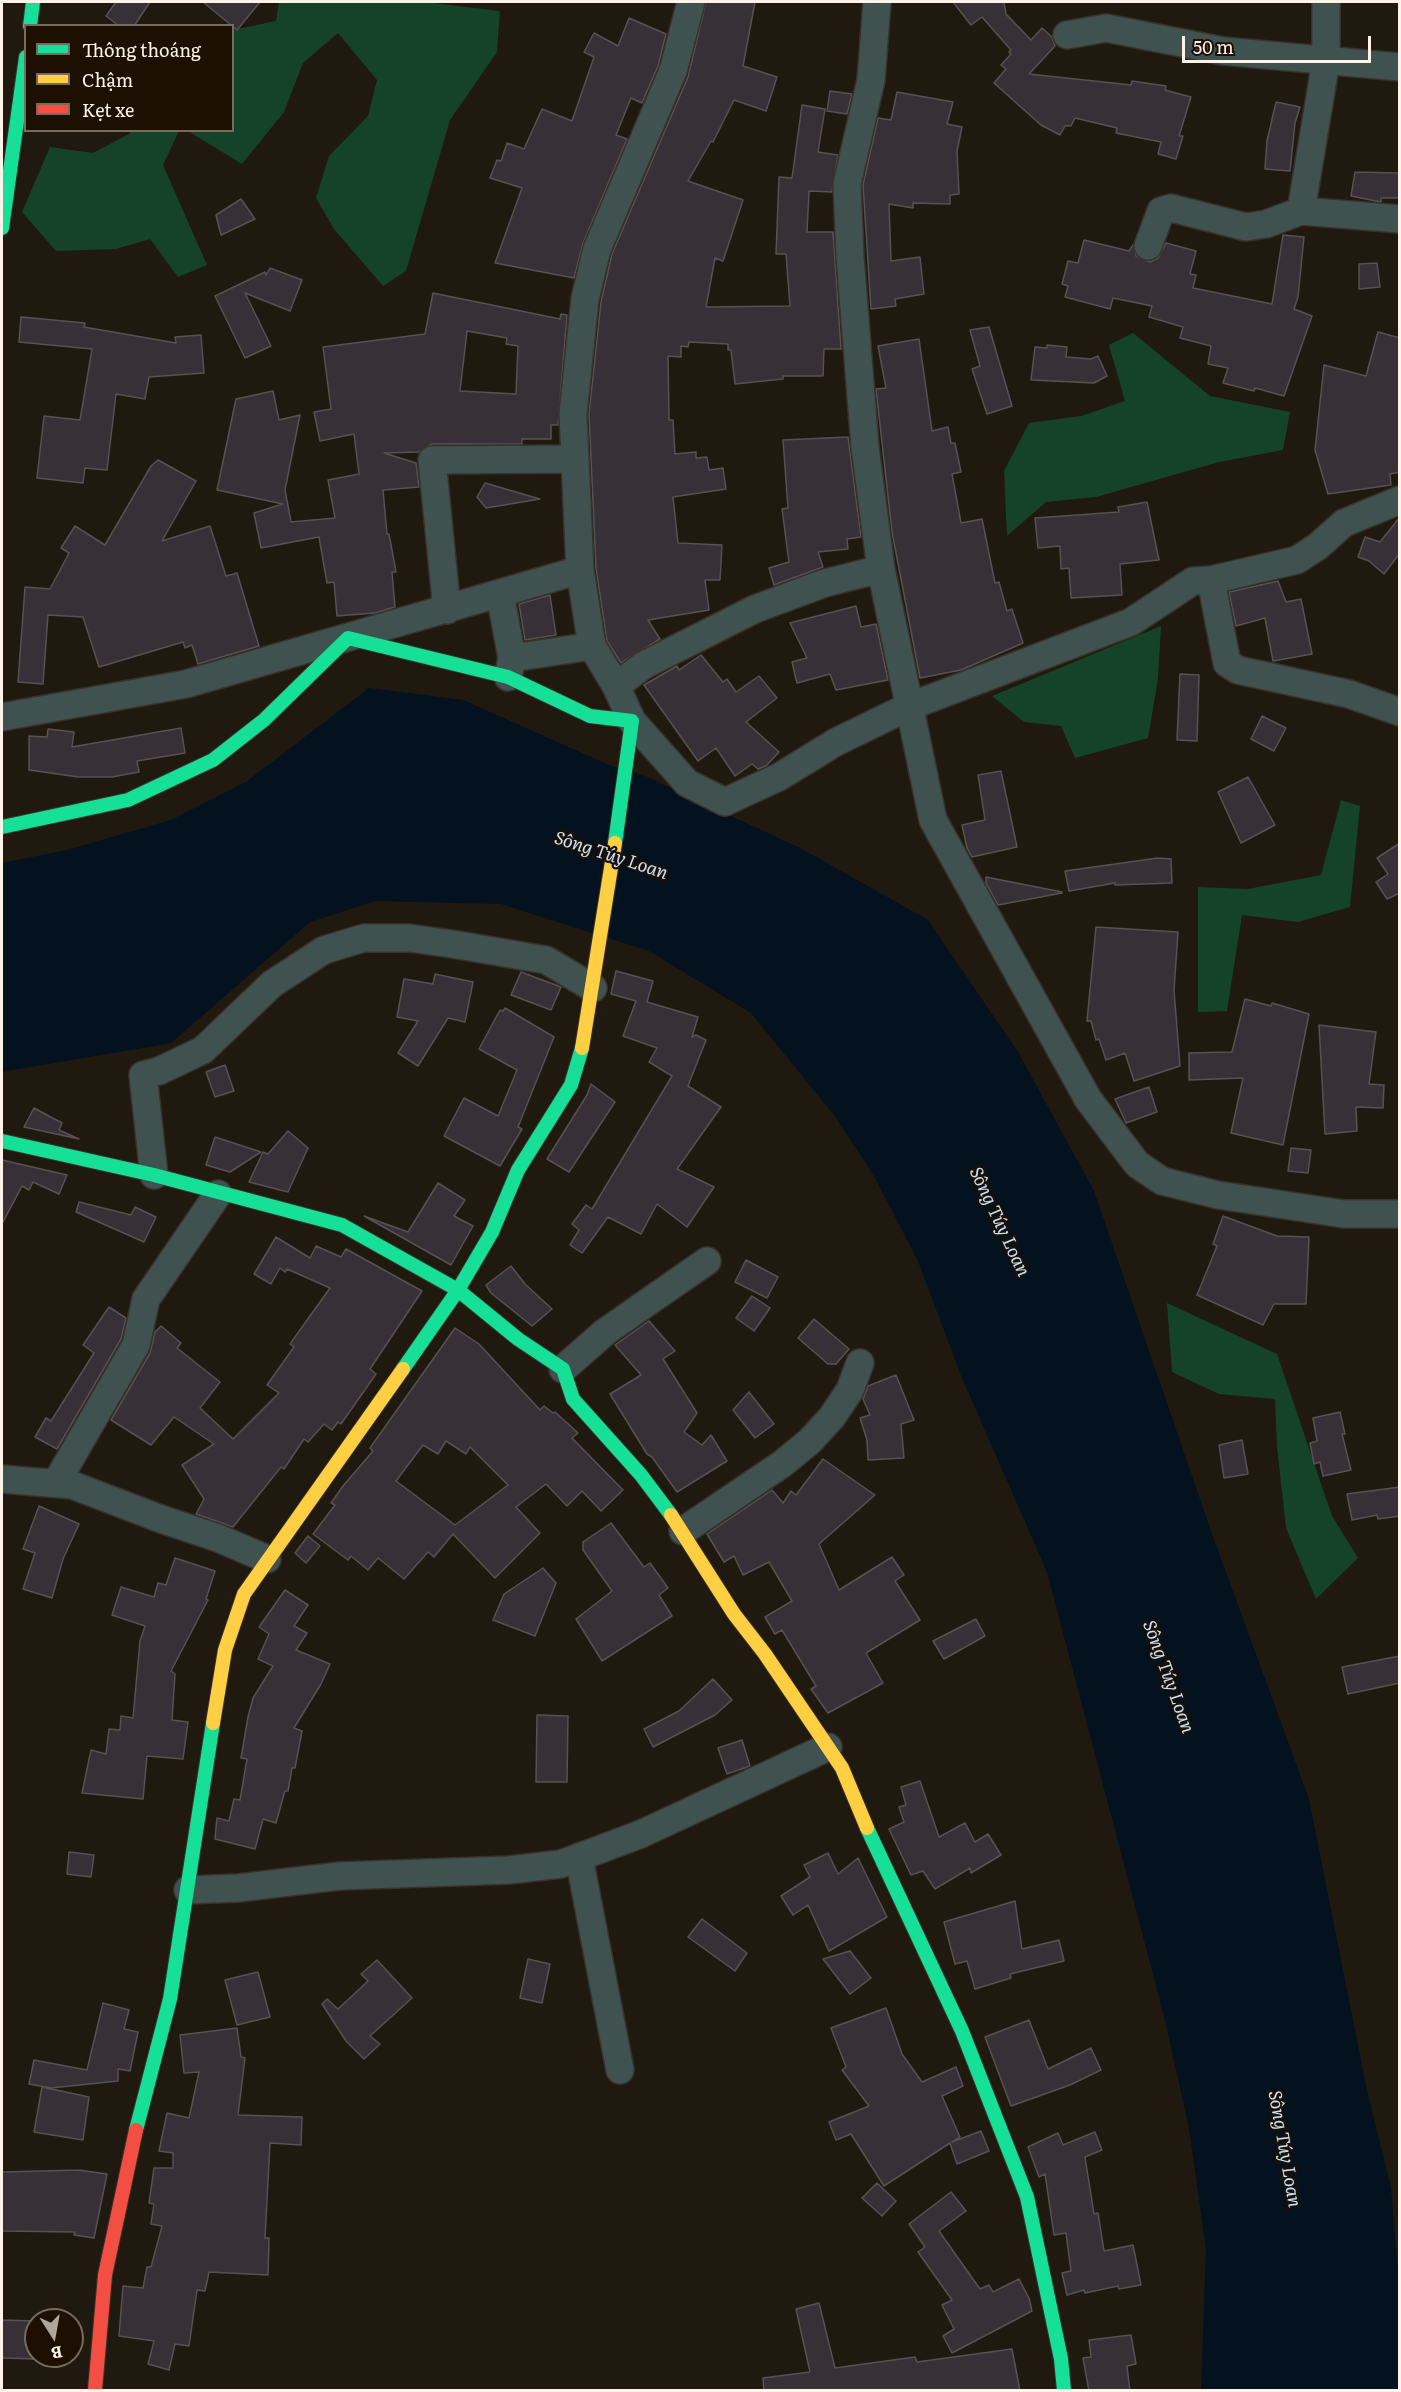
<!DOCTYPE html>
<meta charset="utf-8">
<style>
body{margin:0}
#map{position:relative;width:1401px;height:2392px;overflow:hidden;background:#20190f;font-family:Literata,serif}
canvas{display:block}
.frame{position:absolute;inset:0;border:3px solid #fdf3e8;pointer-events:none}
.legend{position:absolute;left:24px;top:24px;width:210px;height:108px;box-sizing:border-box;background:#1d1002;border:2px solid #776b5e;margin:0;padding:8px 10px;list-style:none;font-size:18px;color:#fdf3e8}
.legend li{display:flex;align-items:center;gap:12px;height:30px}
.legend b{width:30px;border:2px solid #776b5e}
.north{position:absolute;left:24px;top:2308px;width:60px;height:60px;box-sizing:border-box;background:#1d1002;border:2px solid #776b5e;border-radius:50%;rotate:169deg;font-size:16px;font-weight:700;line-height:24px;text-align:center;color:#fdf3e8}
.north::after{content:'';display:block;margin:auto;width:21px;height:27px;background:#b0a79c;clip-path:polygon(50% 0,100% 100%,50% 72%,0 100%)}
.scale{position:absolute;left:1182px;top:36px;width:189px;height:27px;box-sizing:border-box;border:3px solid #fdf3e8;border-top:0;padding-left:8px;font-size:18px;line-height:21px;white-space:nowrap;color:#fdf3e8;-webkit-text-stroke:4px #1d1002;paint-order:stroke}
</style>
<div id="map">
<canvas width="1401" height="2392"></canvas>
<div class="frame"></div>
<ul class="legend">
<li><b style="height:8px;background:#16e098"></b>Thông thoáng</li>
<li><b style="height:8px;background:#ffcf43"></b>Chậm</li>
<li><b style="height:8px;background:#f24e42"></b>Kẹt xe</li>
</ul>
<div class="north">B</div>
<div class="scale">50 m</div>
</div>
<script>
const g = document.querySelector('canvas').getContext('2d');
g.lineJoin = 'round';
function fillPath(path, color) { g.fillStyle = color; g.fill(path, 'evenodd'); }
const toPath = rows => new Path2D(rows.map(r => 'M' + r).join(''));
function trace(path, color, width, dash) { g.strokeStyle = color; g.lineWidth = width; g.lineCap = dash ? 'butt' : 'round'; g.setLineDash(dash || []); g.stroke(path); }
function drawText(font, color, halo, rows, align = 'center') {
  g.font = font + ' Literata,serif'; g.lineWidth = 4.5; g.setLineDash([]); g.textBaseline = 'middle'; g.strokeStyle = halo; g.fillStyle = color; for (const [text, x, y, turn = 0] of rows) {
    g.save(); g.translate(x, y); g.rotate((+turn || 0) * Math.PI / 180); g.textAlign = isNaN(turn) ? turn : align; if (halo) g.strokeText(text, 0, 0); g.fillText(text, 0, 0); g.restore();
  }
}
fillPath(toPath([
 [279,2,424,2,500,11,497,52,450,120,406,271,383,286,334,229,316,198,329,156,368,116,377,80,338,33,303,63,284,112,242,164,188,131,232,130,233,30,276,21],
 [131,131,179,131,163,165,207,265,178,277,150,239,116,249,56,251,22,212,50,147,93,153,129,134],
 [1133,333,1210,396,1290,412,1283,450,1219,462,1096,497,1046,502,1007,536,1004,471,1029,423,1081,416,1125,401,1109,345],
 [1161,626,1158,679,1148,738,1075,758,1061,726,1024,722,992,696],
 [1341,800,1360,806,1350,907,1298,922,1242,915,1227,1011,1198,1012,1198,887,1248,889,1321,875],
 [1167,1303,1277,1354,1332,1516,1358,1558,1316,1599,1286,1528,1277,1447,1275,1399,1219,1394,1172,1372]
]), '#15432a');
fillPath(toPath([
 [369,688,463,700,609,765,645,776,802,849,928,920,1018,1052,1094,1191,1212,1534,1309,1799,1366,2086,1391,2188,1400,2299,1399,2390,1201,2390,1206,2249,1189,2128,1164,2016,1047,1572,962,1378,918,1261,874,1176,834,1115,751,1013,649,951,501,904,376,901,310,922,171,1043,2,1072,2,863,67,850,171,820,246,782]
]), '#04111e');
const building = toPath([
 [116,2,150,2,134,26,119,26,106,16,116,2],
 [203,2,260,2,237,30,203,2],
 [706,2,755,2,743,66,777,77,766,111,734,100,713,142,711,141,688,181,743,200,723,261,715,258,706,307,790,306,786,254,776,254,779,177,792,178,802,105,825,109,818,152,838,155,832,192,809,191,807,232,833,232,841,349,824,349,823,376,783,376,783,379,735,384,731,350,728,350,728,344,689,342,688,347,681,346,681,357,668,356,669,420,673,420,675,454,696,452,696,458,707,457,709,470,723,468,726,489,673,497,678,543,722,545,720,580,705,580,709,610,648,620,660,639,621,663,607,641,596,568,589,414,601,302,612,254,688,77,706,2],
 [953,2,1004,2,1006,14,1031,40,1042,28,1052,37,1055,46,1029,74,1131,85,1132,81,1166,86,1165,90,1191,97,1179,136,1183,136,1176,159,1158,154,1161,142,1116,133,1117,128,1075,118,1071,126,1065,126,1060,135,1041,125,994,83,1006,69,1001,65,1011,54,1009,52,1011,50,982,17,971,25,953,2],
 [629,18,666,34,658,66,642,103,631,98,616,135,627,139,583,243,574,278,495,263,522,188,490,178,497,160,501,161,507,143,524,149,542,109,572,121,594,57,584,52,594,33,618,46,629,18],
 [830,91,852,94,847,114,827,111,830,91],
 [897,92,953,102,947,124,962,127,957,151,959,194,950,195,950,204,913,203,913,208,889,204,891,261,920,257,924,294,895,299,896,306,871,309,863,185,878,118,891,120,897,92],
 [1276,102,1300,107,1295,123,1290,171,1265,169,1267,141,1276,102],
 [1355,172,1400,173,1400,198,1381,198,1381,202,1351,196,1355,172],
 [241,199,255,219,221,235,216,215,241,199],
 [1283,235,1304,237,1298,297,1294,309,1312,316,1284,396,1255,388,1254,391,1223,383,1228,368,1208,364,1211,346,1180,338,1183,327,1149,317,1152,306,1113,298,1110,309,1065,297,1068,286,1062,284,1068,261,1078,263,1084,240,1129,251,1133,245,1136,256,1150,262,1158,258,1166,243,1196,251,1190,274,1196,275,1193,288,1272,304,1283,235],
 [1377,263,1380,287,1359,289,1359,264,1377,263],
 [270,268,302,280,290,311,245,293,271,346,245,358,215,296,265,272,266,275,270,268],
 [433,293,560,319,561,314,567,315,558,425,551,425,551,439,522,439,522,444,432,444,419,452,384,453,416,463,419,487,383,490,387,534,389,534,396,572,392,572,395,607,375,613,337,616,334,582,327,583,319,537,261,548,254,513,283,504,217,490,236,399,273,391,279,420,300,415,285,490,291,522,335,518,328,480,359,474,354,434,320,441,314,412,331,409,323,347,425,334,433,293],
 [467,331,507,338,506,344,518,346,516,394,460,391,467,331],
 [21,317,85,323,84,327,176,343,175,337,201,335,204,373,149,377,145,399,116,394,107,470,85,468,83,483,37,478,44,416,80,420,92,349,19,342,21,317],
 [989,327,1012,406,987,414,972,369,980,366,970,330,989,327],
 [1378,332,1400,338,1400,472,1390,474,1391,485,1328,494,1315,450,1324,365,1366,376,1378,332],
 [919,339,932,431,948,427,951,443,955,443,961,472,952,474,961,523,982,519,995,583,999,582,1007,611,1012,609,1023,643,961,670,920,678,892,532,876,389,886,388,878,346,919,339],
 [1047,345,1067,347,1066,357,1091,359,1098,356,1107,376,1094,383,1031,380,1035,347,1047,348,1047,345],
 [848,437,861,537,847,539,848,549,818,552,823,567,774,585,769,568,789,562,782,509,788,508,783,440,848,437],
 [158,460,196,481,162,541,210,526,226,576,237,573,259,646,198,664,192,645,185,648,183,642,99,667,83,617,48,615,43,684,18,682,25,587,50,589,69,553,61,548,75,526,105,545,151,466,158,460],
 [485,483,540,499,486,508,477,497,485,483],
 [1147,502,1159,560,1120,564,1122,595,1071,598,1069,568,1061,569,1060,546,1038,548,1035,518,1119,512,1118,507,1147,502],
 [1400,517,1400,553,1384,574,1369,561,1358,557,1365,537,1380,542,1400,517],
 [1278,581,1286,602,1301,599,1312,654,1273,661,1265,618,1236,626,1229,592,1278,581],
 [550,595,556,635,525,640,519,604,550,595],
 [856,606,861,627,876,624,888,680,836,690,830,674,797,683,792,662,807,658,790,623,856,606],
 [701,655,723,682,727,679,736,692,759,676,777,698,746,722,779,752,766,766,758,769,752,764,735,776,716,748,698,761,644,685,677,666,679,670,701,655],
 [1180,674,1199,675,1197,741,1177,740,1180,674],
 [1262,716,1286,728,1274,751,1251,739,1262,716],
 [181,728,185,753,137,761,139,772,112,777,78,777,29,770,29,736,47,737,48,729,74,732,72,747,181,728],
 [1001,771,1017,847,972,857,967,848,962,825,985,820,978,775,1001,771],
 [1248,777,1275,825,1241,843,1218,792,1248,777],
 [1400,843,1400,893,1387,899,1376,882,1388,874,1377,858,1400,843],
 [1158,858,1171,859,1172,883,1115,885,1115,883,1069,891,1065,871,1158,858],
 [986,877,1062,892,1062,893,998,905,986,883,986,877],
 [1096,927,1178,932,1174,990,1180,1066,1134,1081,1125,1053,1106,1060,1099,1039,1096,1040,1091,1021,1087,1021,1096,927],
 [616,971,653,981,647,1002,698,1017,692,1037,696,1035,706,1040,688,1086,721,1107,677,1169,714,1187,687,1227,657,1204,641,1234,608,1217,582,1253,570,1245,579,1230,572,1224,586,1205,592,1209,672,1076,649,1062,657,1048,623,1036,636,1001,611,994,616,971],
 [521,972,561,987,551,1010,511,995,521,972],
 [435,974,473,982,465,1022,448,1018,418,1066,398,1053,418,1021,397,1017,404,979,433,984,435,974],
 [1245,999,1271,1006,1272,1003,1309,1014,1283,1145,1231,1133,1243,1078,1189,1080,1189,1053,1232,1052,1245,999],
 [505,1008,554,1037,518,1127,522,1129,500,1166,444,1136,464,1098,498,1116,517,1070,479,1049,500,1010,503,1011,505,1008],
 [1319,1025,1376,1032,1369,1084,1384,1085,1383,1108,1356,1107,1357,1131,1325,1134,1319,1025],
 [225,1065,234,1091,215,1097,206,1072,225,1065],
 [591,1084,615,1102,569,1172,547,1159,587,1095,591,1084],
 [1149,1087,1157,1112,1126,1123,1115,1099,1149,1087],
 [34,1108,62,1123,59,1130,79,1139,24,1127,34,1108],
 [288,1131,308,1148,288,1192,249,1182,263,1152,268,1154,288,1131],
 [215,1137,261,1152,230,1172,206,1165,215,1137],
 [1291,1148,1311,1150,1308,1173,1288,1171,1291,1148],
 [2,1160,67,1175,59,1194,33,1182,29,1190,22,1186,2,1224,2,1160],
 [438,1183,465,1200,454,1216,473,1226,451,1265,364,1216,408,1232,438,1183],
 [79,1202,131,1215,135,1207,156,1217,144,1242,76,1212,79,1202],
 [1223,1216,1277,1236,1309,1237,1306,1304,1274,1304,1263,1325,1197,1295,1217,1246,1213,1244,1223,1216],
 [276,1237,310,1258,316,1246,341,1257,346,1249,422,1291,370,1369,376,1374,341,1424,338,1422,332,1430,324,1424,308,1442,304,1439,284,1469,281,1467,233,1527,196,1514,204,1499,182,1465,214,1444,174,1417,151,1445,111,1420,150,1353,155,1332,161,1326,181,1343,177,1348,220,1382,200,1408,233,1439,279,1393,267,1385,294,1347,290,1344,330,1288,287,1269,285,1272,280,1268,271,1284,254,1274,276,1237],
 [746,1260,778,1277,767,1298,735,1282,746,1260],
 [511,1266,525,1284,552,1309,532,1326,491,1293,486,1285,511,1266],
 [752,1296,770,1308,754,1331,736,1318,752,1296],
 [109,1307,126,1318,121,1339,57,1449,35,1437,46,1418,51,1421,94,1353,83,1345,109,1307],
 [814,1319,849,1349,836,1364,828,1364,798,1338,814,1319],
 [649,1321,675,1351,663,1359,697,1413,684,1432,702,1445,711,1435,727,1461,677,1492,652,1457,647,1454,610,1394,641,1375,615,1345,649,1321],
 [455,1328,479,1344,540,1410,544,1406,553,1413,555,1412,578,1433,572,1438,623,1490,601,1511,582,1491,567,1506,546,1484,516,1507,540,1533,495,1578,453,1534,434,1557,428,1552,404,1579,378,1558,368,1570,351,1556,348,1560,313,1534,335,1505,331,1503,343,1486,373,1451,370,1448,455,1328],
 [446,1441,466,1454,470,1447,508,1485,455,1525,396,1481,423,1445,438,1454,446,1441],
 [896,1375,914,1420,901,1424,904,1458,868,1460,867,1440,860,1418,870,1415,863,1399,868,1386,896,1375],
 [749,1392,774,1424,755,1438,733,1410,749,1392],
 [1340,1412,1345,1434,1342,1434,1351,1470,1323,1476,1320,1462,1314,1464,1310,1443,1317,1441,1313,1418,1340,1412],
 [1242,1440,1248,1474,1224,1478,1219,1445,1242,1440],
 [823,1459,875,1495,819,1544,839,1590,892,1557,904,1575,895,1581,920,1620,866,1653,883,1683,828,1713,811,1689,816,1686,782,1630,775,1634,765,1617,792,1601,769,1562,743,1575,734,1556,724,1562,707,1534,772,1490,783,1503,791,1491,796,1495,823,1459],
 [1400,1487,1400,1516,1378,1519,1377,1515,1352,1520,1347,1494,1400,1487],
 [39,1506,79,1524,63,1559,52,1598,23,1589,35,1553,23,1549,39,1506],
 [611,1523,644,1567,650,1563,668,1588,659,1595,672,1616,602,1661,576,1619,612,1591,583,1550,583,1542,611,1523],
 [308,1536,320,1546,306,1563,295,1553,308,1536],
 [175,1558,215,1571,206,1599,208,1600,171,1671,175,1674,172,1720,188,1722,183,1759,147,1756,143,1799,82,1793,91,1750,106,1754,109,1729,120,1730,121,1716,133,1718,140,1641,145,1626,112,1615,121,1587,154,1597,158,1583,166,1585,175,1558],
 [543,1568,556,1583,535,1636,493,1620,504,1594,543,1568],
 [285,1590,308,1605,294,1626,307,1633,296,1650,330,1664,321,1684,294,1728,302,1731,295,1768,292,1768,288,1791,285,1791,276,1823,263,1819,255,1849,215,1839,216,1828,217,1818,229,1821,234,1799,240,1800,247,1759,241,1758,248,1717,253,1698,273,1666,258,1659,269,1634,259,1627,285,1590],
 [976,1619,985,1636,944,1659,933,1641,976,1619],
 [1400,1656,1400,1683,1348,1694,1342,1667,1400,1656],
 [713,1679,732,1700,715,1715,653,1747,644,1729,679,1711,713,1679],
 [537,1715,568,1716,567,1782,536,1782,537,1715],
 [742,1740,750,1766,727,1774,718,1748,742,1740],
 [920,1781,939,1837,965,1823,975,1842,988,1834,1001,1855,971,1873,970,1868,935,1889,923,1871,911,1875,889,1829,904,1822,899,1807,906,1805,901,1787,920,1781],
 [69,1852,94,1855,91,1877,67,1874,69,1852],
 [828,1853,838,1874,858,1858,887,1917,829,1951,808,1905,793,1915,781,1896,810,1877,804,1865,828,1853],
 [1015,1901,1022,1949,1059,1940,1064,1961,1010,1974,1011,1978,975,1989,967,1961,955,1964,944,1922,1015,1901],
 [702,1919,747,1953,735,1971,688,1937,702,1919],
 [850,1951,871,1978,850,1994,823,1959,850,1951],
 [528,1959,550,1964,542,2003,520,1998,528,1959],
 [377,1960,412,1998,370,2036,380,2044,364,2059,346,2041,322,2004,327,1999,338,2009,368,1981,361,1974,377,1960],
 [258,1972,270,2017,237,2025,225,1980,258,1972],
 [103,2003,129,2010,124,2029,138,2032,130,2071,118,2069,118,2081,51,2088,29,2084,34,2060,87,2070,103,2003],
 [886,2008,902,2054,922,2082,956,2067,963,2086,942,2096,960,2137,952,2142,981,2131,989,2151,957,2164,950,2143,884,2186,851,2134,836,2140,829,2122,869,2106,842,2070,846,2067,831,2028,886,2008],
 [1029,2020,1048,2069,1091,2048,1101,2070,1070,2085,1011,2106,985,2037,1029,2020],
 [237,2028,241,2057,245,2058,238,2115,302,2117,301,2145,270,2143,265,2238,269,2238,268,2275,209,2272,205,2291,197,2290,189,2346,175,2344,169,2370,148,2364,154,2341,119,2336,123,2286,143,2288,147,2267,151,2267,162,2226,151,2224,154,2204,149,2203,154,2168,173,2168,173,2153,159,2151,167,2113,189,2118,199,2072,184,2073,180,2035,237,2028],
 [42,2087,89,2097,83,2140,34,2132,42,2087],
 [1095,2132,1102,2150,1085,2157,1094,2214,1098,2213,1104,2251,1133,2245,1141,2285,1119,2289,1118,2286,1085,2293,1084,2290,1067,2295,1062,2273,1071,2271,1066,2233,1054,2235,1045,2174,1039,2177,1028,2147,1058,2133,1063,2145,1095,2132],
 [79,2170,107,2174,94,2238,74,2235,75,2232,2,2231,2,2172,79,2170],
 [877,2183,896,2201,882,2216,862,2198,877,2183],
 [951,2192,966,2211,939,2231,980,2289,989,2285,993,2292,1019,2279,1029,2298,1032,2311,952,2353,943,2336,954,2329,942,2305,952,2300,918,2252,925,2247,909,2224,951,2192],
 [819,2303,835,2368,915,2357,917,2362,1012,2349,1020,2391,764,2391,763,2378,810,2372,796,2309,819,2303],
 [2,2320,36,2321,36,2356,72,2356,74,2322,73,2360,2,2358,2,2320],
 [1131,2335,1136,2364,1127,2366,1130,2391,1089,2391,1083,2358,1091,2357,1089,2340,1131,2335]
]);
fillPath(building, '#373036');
trace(building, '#575252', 1.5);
const street = toPath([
 [691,2,673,71,597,249,585,299,573,414,580,570,592,646,616,686,632,721,687,783,725,802,779,777,836,742,908,707,1131,622,1193,581,1211,580,1227,663,1238,670,1349,694,1400,712],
 [877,2,871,80,847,184,850,257,865,447,881,569,933,820,1088,1099,1137,1164,1162,1181,1218,1195,1344,1214,1400,1214],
 [1067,35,1106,28,1223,51,1400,67],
 [1301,211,1326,61,1326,2],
 [1148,246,1161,211,1171,208,1246,227,1266,224,1301,211,1400,219],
 [1211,580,1297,560,1317,547,1344,523,1400,500],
 [500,594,512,658,508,677],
 [447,610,432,460,575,459],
 [512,658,592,646],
 [616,686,644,665,755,609,825,583,881,569],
 [2,717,186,684,580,570],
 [154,1175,143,1075,159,1071,203,1050,272,984,324,950,364,938,409,938,452,944,546,960,593,988],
 [563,1369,605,1332,707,1261],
 [2,1479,72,1485,161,1519,218,1538,267,1559],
 [56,1483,136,1345,146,1299,218,1194],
 [683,1531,782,1464,810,1441,832,1417,850,1390,860,1363],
 [579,1857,620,2070],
 [188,1890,238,1888,340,1876,509,1870,561,1864,641,1834,828,1747]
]);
const fast = toPath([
 [30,26,33,2],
 [2,228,26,57],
 [2,827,128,800,213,760,264,720,348,638,508,677,590,716,632,721,615,843],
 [2,1141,154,1175,342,1225,458,1290,518,1339,563,1369,573,1399,641,1475,671,1515],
 [403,1369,458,1290,492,1232,518,1170,571,1085,582,1048],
 [867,1828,962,2031,1027,2197,1061,2359,1064,2390],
 [136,2130,170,1999,213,1723]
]);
const slow = toPath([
 [582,1048,615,843],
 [671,1515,734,1614,765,1654,842,1768,867,1828],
 [213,1723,225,1650,244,1594,403,1369]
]);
const jam = toPath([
 [95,2390,105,2275,136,2130]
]);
trace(street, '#39322b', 30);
trace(fast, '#39322b', 16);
trace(slow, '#39322b', 16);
trace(jam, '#39322b', 16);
trace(street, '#405250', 27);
trace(fast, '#16e098', 14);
trace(slow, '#ffcf43', 14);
trace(jam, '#f24e42', 14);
drawText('italic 18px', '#c3e3ff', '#1d1002', [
 ["Sông Túy Loan",611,856,18],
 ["Sông Túy Loan",999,1222,65],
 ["Sông Túy Loan",1168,1677,70],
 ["Sông Túy Loan",1284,2149,80]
]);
</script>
